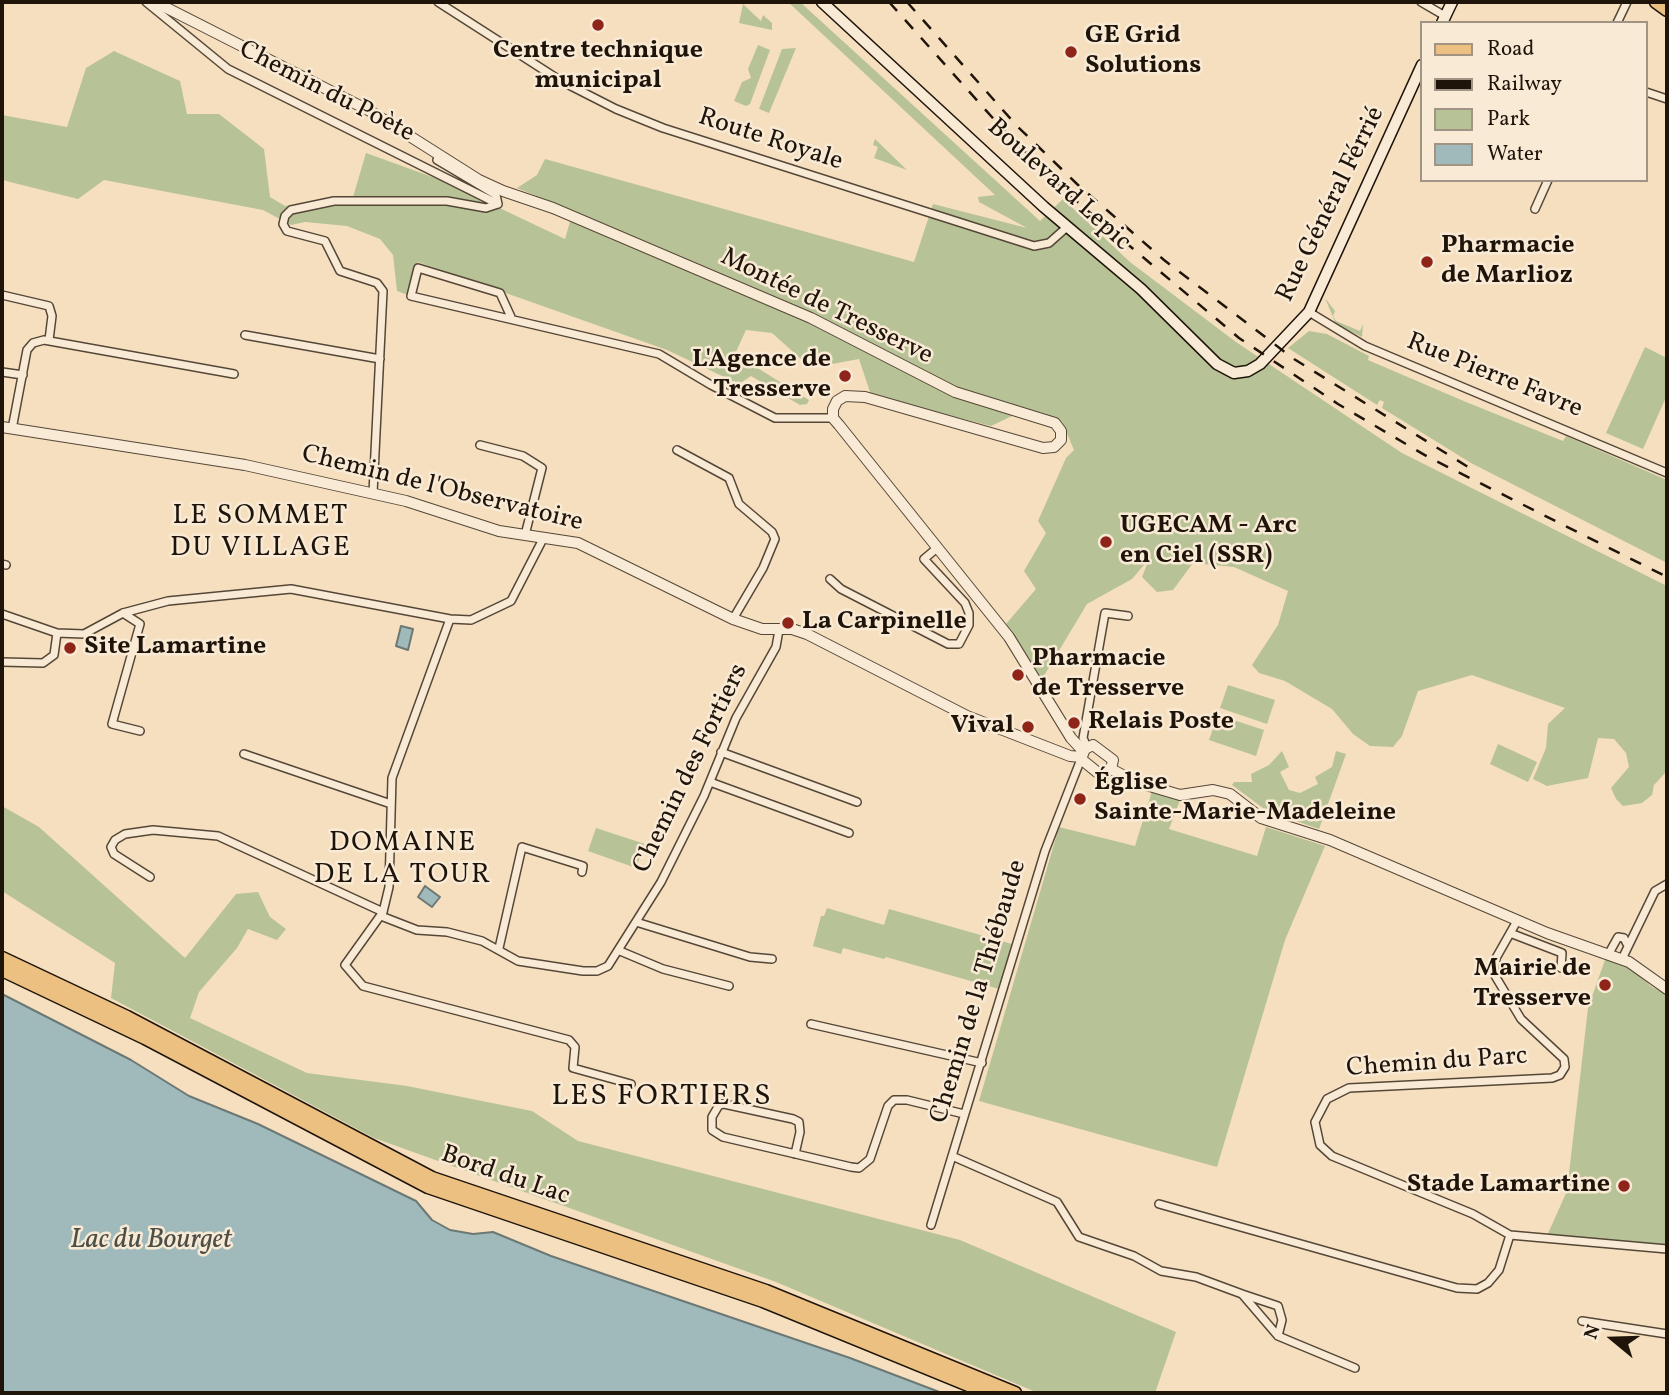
<!DOCTYPE html>
<meta charset="utf-8">
<style>
body{margin:0}
#map{position:relative;width:1669px;height:1395px;overflow:hidden;background:#f6dfbf;font-family:Vollkorn,serif}
canvas{display:block}
.frame{position:absolute;inset:0;border:4px solid #1f140a;pointer-events:none}
.legend{position:absolute;left:1420px;top:21px;width:228px;height:161px;box-sizing:border-box;background:#f9ead5;border:2px solid #a29484;margin:0;padding:9px 12px;list-style:none;font-size:21px;color:#1f140a}
.legend li{display:flex;align-items:center;gap:14px;height:35px}
.legend b{width:35px;border:2px solid #a29484}
.north{position:absolute;left:1578px;top:1304px;width:70px;height:70px;-webkit-text-stroke:5px #f9ead5;paint-order:stroke;rotate:289deg;font-size:19px;font-weight:700;line-height:28px;text-align:center;color:#1f140a}
.north::after{content:'';display:block;margin:auto;width:24px;height:32px;background:#1f140a;clip-path:polygon(50% 0,100% 100%,50% 72%,0 100%)}
</style>
<div id="map">
<canvas width="1669" height="1395"></canvas>
<div class="frame"></div>
<ul class="legend">
<li><b style="height:9px;background:#ebc080"></b>Road</li>
<li><b style="height:9px;background:#1f140a"></b>Railway</li>
<li><b style="height:19px;background:#b7c396"></b>Park</li>
<li><b style="height:19px;background:#a0babb"></b>Water</li>
</ul>
<div class="north">N</div>
</div>
<script>
const g = document.querySelector('canvas').getContext('2d');
g.lineJoin = 'round';
function fillPath(path, color) { g.fillStyle = color; g.fill(path, 'evenodd'); }
const toPath = rows => new Path2D(rows.map(r => 'M' + r).join(''));
function trace(path, color, width, dash) { g.strokeStyle = color; g.lineWidth = width; g.lineCap = dash ? 'butt' : 'round'; g.setLineDash(dash || []); g.stroke(path); }
function drawText(font, color, halo, rows, align = 'center') {
  g.font = font + ' Vollkorn,serif'; g.lineWidth = 5; g.setLineDash([]); g.textBaseline = 'middle'; g.strokeStyle = halo; g.fillStyle = color; for (const [text, x, y, turn = 0] of rows) {
    g.save(); g.translate(x, y); g.rotate((+turn || 0) * Math.PI / 180); g.textAlign = isNaN(turn) ? turn : align; if (halo) g.strokeText(text, 0, 0); g.fillText(text, 0, 0); g.restore();
  }
}
fillPath(toPath([
 [788,2,800,2,1040,221,1063,199,1130,262,1236,342,1402,453,1667,586,1667,771,1654,785,1652,795,1642,803,1623,806,1616,799,1611,788,1629,767,1626,753,1614,739,1598,738,1588,778,1547,786,1533,779,1546,748,1548,724,1565,708,1472,675,1418,691,1402,736,1393,747,1370,746,1353,734,1332,709,1285,681,1259,673,1252,665,1278,625,1288,591,1234,567,1193,563,1173,590,1157,592,1142,577,1149,559,1132,579,1087,604,1042,679,1006,624,1036,589,1024,571,1046,533,1038,521,1066,458,1074,450,1062,422,1040,412,1014,415,991,426,871,395,859,359,811,368,772,333,746,330,735,354,809,400,807,404,800,405,751,376,739,384,667,350,418,262,408,295,397,291,393,255,380,239,347,226,305,222,291,225,263,210,104,180,78,199,2,180,2,115,67,127,86,68,114,51,180,81,187,114,219,114,264,149,270,197,285,206,353,197,366,153,438,179,565,239,573,211,517,188,537,175,545,159,914,262,933,204,1027,228,979,202,978,197,995,195],
 [743,4,761,21,763,15,772,23,772,30,739,23],
 [758,45,770,50,750,104,746,106,734,101,742,82,751,78,748,69],
 [796,48,769,113,759,109,782,49],
 [875,139,907,170,874,158,878,147,873,145],
 [1325,298,1335,311,1333,316,1336,321,1360,331,1363,324,1362,337,1336,324],
 [1309,331,1327,334,1369,356,1368,360,1466,402,1563,441,1566,436,1667,480,1667,563,1471,463,1382,408,1384,402,1380,400,1377,405,1288,348],
 [1645,347,1667,358,1667,395,1643,449,1606,433],
 [1228,685,1275,700,1267,724,1220,708],
 [1218,715,1264,730,1256,756,1209,740],
 [1498,744,1537,762,1528,782,1490,764],
 [1282,751,1289,767,1280,772,1289,790,1300,793,1318,784,1315,777,1332,767,1336,751,1346,754,1319,829,1267,811,1232,785,1234,782,1252,782,1251,774,1269,765],
 [1152,791,1180,800,1169,829,1257,856,1266,827,1325,846,1285,940,1217,1167,979,1101,1059,827,1135,846],
 [2,806,39,827,185,958,236,894,258,892,270,917,286,929,277,940,248,929,237,948,199,992,190,1018,307,1073,407,1086,532,1111,578,1141,960,1240,1176,1332,1155,1393,1038,1393,776,1282,374,1138,111,998,115,963,2,891],
 [596,828,645,844,636,868,588,851],
 [827,908,884,925,889,909,1012,944,999,989,886,957,884,959,843,948,841,954,813,946,821,916,824,916],
 [1606,957,1630,968,1652,987,1667,995,1667,1247,1546,1238,1567,1191,1588,1008]
]), '#b7c396');
const water = toPath([
 [401,626,413,629,408,650,396,646,401,626],
 [425,886,440,897,432,907,418,897,425,886],
 [2,994,131,1060,189,1096,258,1124,416,1201,432,1220,450,1230,473,1234,493,1232,551,1256,850,1358,942,1393,2,1393,2,994]
]);
fillPath(water, '#a0babb');
trace(water, '#6c7874', 2);
const minor = toPath([
 [146,2,228,69,498,204],
 [438,2,561,81,616,109,663,128,1034,246,1049,243,1067,227],
 [1421,2,1445,16],
 [1617,23,1627,2],
 [1646,92,1667,99],
 [440,155,437,160,496,195,498,204],
 [1535,209,1548,180],
 [2,295,49,306,52,316,49,340],
 [1309,312,1365,346,1667,473],
 [511,317,500,293,418,268,411,296,659,354,711,385,775,418,833,418],
 [245,335,380,359],
 [2,372,23,375],
 [12,429,27,350,33,343,44,340,234,374],
 [480,445,523,456,542,468,525,535],
 [677,450,729,478,739,504,772,532,775,539,763,568,733,619],
 [373,493,383,291,377,283,340,271,325,241,287,231,283,224,285,216,291,210,334,201,447,201,486,208,498,204],
 [2,564,6,565],
 [830,579,841,589,948,644,959,644,969,625,969,613,965,603,924,559,937,548],
 [123,613,140,624,112,724,140,731],
 [2,614,57,633,84,634,123,613,168,601,291,589,450,619,471,620,511,601,544,537],
 [450,619,392,778,389,887,383,912,345,965,363,986,569,1040,575,1047,573,1068,631,1084],
 [2,662,43,663,54,655,57,633],
 [1087,747,1083,738,1105,613,1128,616],
 [721,752,857,802],
 [244,754,391,804],
 [710,782,849,833],
 [150,877,114,854,111,847,115,840,125,834,153,830,218,836,383,912],
 [381,916,417,930,447,932,482,941,518,961,583,971,597,971,608,966,661,882,704,796,736,718,776,647,779,630],
 [636,922,750,957,772,959],
 [1510,933,1562,953,1561,968],
 [499,948,522,847,583,866,582,872],
 [620,951,663,969,729,986],
 [1608,955,1618,937,1624,938,1627,944],
 [1622,959,1655,891,1667,884],
 [811,1024,982,1063],
 [795,1154,800,1132,799,1122,793,1119,724,1104,719,1105,712,1117,712,1130,723,1137,851,1167,859,1168,870,1159,888,1106,894,1100,907,1100,964,1114],
 [952,1156,1057,1202,1079,1237,1134,1256,1161,1271,1196,1277,1242,1294,1278,1336,1355,1368],
 [1159,1204,1457,1288,1477,1289,1488,1283,1499,1270,1510,1235,1473,1214,1332,1156,1320,1145,1315,1122,1327,1099,1349,1088,1552,1078,1560,1075,1565,1067,1564,1059,1521,1019,1494,974,1496,958,1517,921],
 [931,1225,1045,851,1081,759],
 [1510,1235,1667,1249],
 [1242,1294,1278,1306,1282,1320,1278,1336],
 [1582,1321,1667,1334]
]);
const tertiary = toPath([
 [155,2,370,111,479,180,503,191,553,208,811,318,955,392,1055,423,1061,431,1061,440,1054,447,1043,448,865,397,845,396,837,401,833,409,833,418,839,425,1009,637,1071,738,1083,751],
 [2,427,245,465,406,501,499,531,578,543,733,619,762,629,792,629,807,634,967,716,1070,756,1081,757],
 [1093,745,1113,760,1111,769,1106,773,1097,772,1081,759,1085,749,1093,745],
 [1111,769,1136,782,1180,795,1213,790,1230,794,1261,818,1330,840,1547,933,1629,962,1667,989]
]);
const secondary = toPath([
 [822,2,1044,207,1141,289,1217,364,1234,373,1248,371,1260,364,1309,312,1422,65],
 [1442,23,1452,2]
]);
const primary = toPath([
 [1656,2,1667,10],
 [2,958,127,1017,432,1178,766,1291,1015,1393],
 [2,970,145,1038,428,1187,763,1301,988,1393]
]);
trace(minor, '#554737', 10);
trace(tertiary, '#554737', 12);
trace(secondary, '#1f140a', 13);
trace(primary, '#1f140a', 15);
trace(minor, '#f9ead5', 7);
trace(tertiary, '#f9ead5', 10);
trace(secondary, '#f9ead5', 10);
trace(primary, '#ebc080', 12);
trace(toPath([
 [889,2,1008,135,1068,194,1239,338,1338,404,1428,457,1667,577],
 [907,2,1017,126,1077,184,1164,260,1294,359,1473,470]
]), '#1f140a', 2.5, [12, 12]);
for (const [x, y, r, color] of [
 [598,25,7,"#8f2418"],
 [1071,52,7,"#8f2418"],
 [1427,262,7,"#8f2418"],
 [845,376,7,"#8f2418"],
 [1106,542,7,"#8f2418"],
 [788,623,7,"#8f2418"],
 [70,648,7,"#8f2418"],
 [1018,675,7,"#8f2418"],
 [1074,723,7,"#8f2418"],
 [1028,727,7,"#8f2418"],
 [1080,799,7,"#8f2418"],
 [1605,985,7,"#8f2418"],
 [1624,1186,7,"#8f2418"]
]) { const dot = new Path2D(); dot.arc(x, y, r, 0, 2 * Math.PI); g.fillStyle = color; g.fill(dot); trace(dot, '#f9ead5', 2.5); }
drawText('bold 26px', '#1f140a', '#f9ead5', [
 ["GE Grid",1085,37],
 ["Solutions",1085,67],
 ["Centre technique",598,52,"center"],
 ["municipal",598,82,"center"],
 ["Pharmacie",1441,247],
 ["de Marlioz",1441,277],
 ["L'Agence de",831,361,"right"],
 ["Tresserve",831,391,"right"],
 ["UGECAM - Arc",1120,527],
 ["en Ciel (SSR)",1120,557],
 ["La Carpinelle",802,623],
 ["Site Lamartine",84,648],
 ["Pharmacie",1032,660],
 ["de Tresserve",1032,690],
 ["Relais Poste",1088,723],
 ["Vival",1014,727,"right"],
 ["Église",1094,784],
 ["Sainte-Marie-Madeleine",1094,814],
 ["Mairie de",1591,970,"right"],
 ["Tresserve",1591,1000,"right"],
 ["Stade Lamartine",1610,1186,"right"]
], 'left');
drawText('26px', '#1f140a', '#f9ead5', [
 ["Chemin du Poète",326,93,27],
 ["Route Royale",770,141,18],
 ["Boulevard Lepic",1058,186,42],
 ["Rue Général Férrié",1332,205,-64],
 ["Montée de Tresserve",826,308,26],
 ["Rue Pierre Favre",1494,377,22],
 ["Chemin de l'Observatoire",442,490,14],
 ["Chemin des Fortiers",692,769,-64],
 ["Chemin de la Thiébaude",980,992,-73],
 ["Chemin du Parc",1437,1064,-4],
 ["Bord du Lac",505,1177,19]
]);
g.letterSpacing = '2px';
drawText('28px', '#1f140a', '#f9ead5', [
 ["LE SOMMET",261,518],
 ["DU VILLAGE",261,550],
 ["DOMAINE",403,845],
 ["DE LA TOUR",403,877]
]);
g.letterSpacing = '0px';
drawText('italic 28px', '#4c4e48', '#f9ead5', [
 ["Lac du Bourget",151,1242]
]);
g.letterSpacing = '2px';
drawText('30px', '#1f140a', '#f9ead5', [
 ["LES FORTIERS",662,1098]
]);
g.letterSpacing = '0px';
</script>
